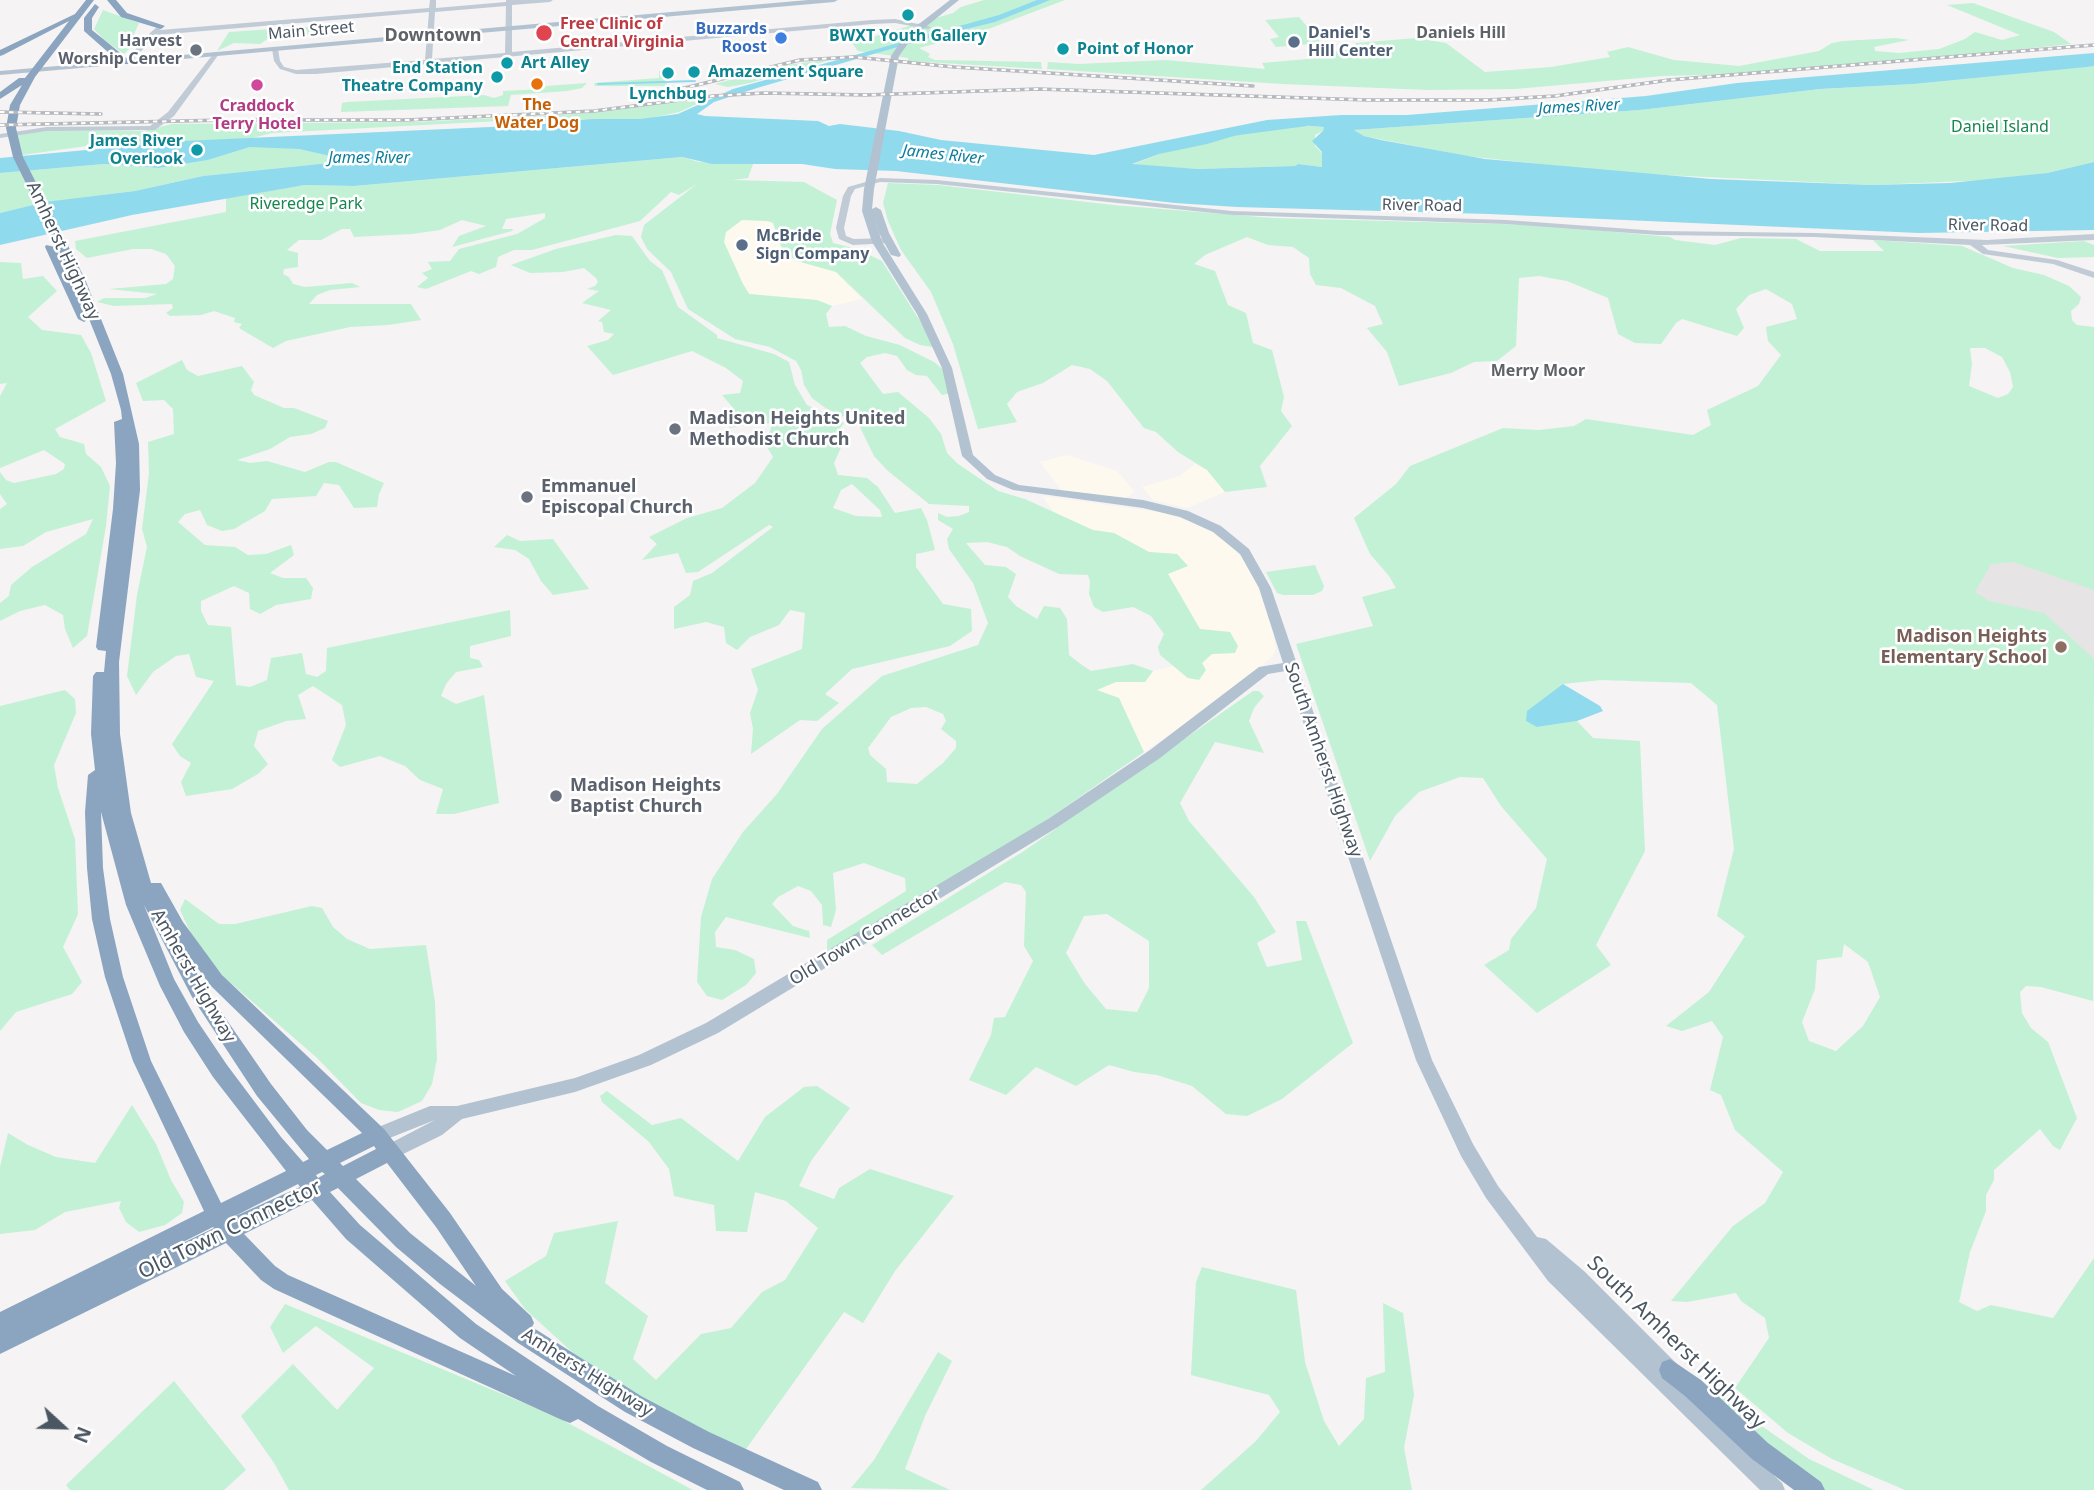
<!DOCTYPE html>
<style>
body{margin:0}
#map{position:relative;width:2094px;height:1490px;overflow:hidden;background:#f5f3f3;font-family:"Noto Sans",sans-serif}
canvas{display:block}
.north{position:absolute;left:28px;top:1392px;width:70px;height:70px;-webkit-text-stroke:5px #fff;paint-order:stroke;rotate:112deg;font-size:19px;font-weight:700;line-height:28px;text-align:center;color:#4a5661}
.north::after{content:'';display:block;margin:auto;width:24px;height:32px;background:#4a5661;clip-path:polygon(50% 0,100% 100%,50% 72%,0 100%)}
</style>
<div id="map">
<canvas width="2094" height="1490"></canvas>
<div class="north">N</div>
</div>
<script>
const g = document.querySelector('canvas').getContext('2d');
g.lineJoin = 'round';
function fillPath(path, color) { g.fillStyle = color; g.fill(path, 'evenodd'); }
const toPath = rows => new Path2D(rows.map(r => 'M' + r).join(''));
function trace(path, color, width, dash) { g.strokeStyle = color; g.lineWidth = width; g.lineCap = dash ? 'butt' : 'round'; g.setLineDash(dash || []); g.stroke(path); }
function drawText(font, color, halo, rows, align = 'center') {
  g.font = font + ' "Noto Sans",sans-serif'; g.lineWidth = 5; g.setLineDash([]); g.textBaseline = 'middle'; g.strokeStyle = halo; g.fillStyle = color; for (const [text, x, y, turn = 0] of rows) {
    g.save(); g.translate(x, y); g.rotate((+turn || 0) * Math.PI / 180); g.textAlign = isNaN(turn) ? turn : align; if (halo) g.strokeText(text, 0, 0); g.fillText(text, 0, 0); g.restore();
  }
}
fillPath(toPath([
 [742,220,773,222,777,242,797,261,836,272,862,299,832,306,817,300,750,294,743,284,724,242,726,232],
 [1067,455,1117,471,1134,491,1131,495,1124,498,1062,491,1040,462],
 [1195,464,1207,470,1225,492,1187,508,1153,500,1142,487,1180,476],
 [1042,496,1159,512,1197,523,1216,533,1245,560,1255,579,1273,631,1276,649,1272,657,1235,689,1144,752,1119,698,1096,690,1116,682,1145,682,1153,671,1173,666,1187,678,1212,654,1235,653,1229,632,1200,629,1168,574,1177,554,1149,552,1114,533,1093,530,1073,522,1053,511]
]), '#fdf9ef');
fillPath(toPath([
 [1989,554,2094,588,2094,699,1962,596]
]), '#e6e4e5');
fillPath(toPath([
 [984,0,1065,0,983,31,919,48,930,54,928,57,935,60,1041,62,1042,69,908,61,908,58,858,51,852,43,953,13,961,7],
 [1973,3,2054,32,2071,44,1897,62,1738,74,1663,76,1515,89,1428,90,1282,84,1047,69,1048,62,1078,64,1166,60,1265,69,1262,63,1330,57,1328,53,1359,48,1355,43,1417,38,1446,43,1485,72,1551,67,1610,57,1607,52,1628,47,1674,60,1739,66,1819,51,1832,43,1843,41,1896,38,1909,40,1874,47,1875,51,1899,53,1939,49,1965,39,1975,32,2002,40,2020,35,1947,5],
 [103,10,139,23,134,34,137,41,124,54,104,40,94,29],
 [1299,17,1321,43,1276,47,1270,39,1279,37,1265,20],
 [301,27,319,27,320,30,315,34,269,38,260,44,234,43,217,51,229,32],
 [833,59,750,83,728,87,715,84,786,65],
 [2094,66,2094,162,2047,173,1989,180,1872,185,1623,173,1466,156,1364,136,1354,130,1640,110,1820,89,1914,84],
 [659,71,665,71,667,86,595,86,594,83,659,78],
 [587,83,582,88,567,91,511,95,508,106,341,112,342,103,347,102,484,95,494,98,503,95,503,91,544,89,546,86],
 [708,99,679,112,637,121,500,121,272,133,252,138,192,144,144,147,101,144,22,155,17,135,55,130,144,131,172,124,416,122,576,114],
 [1299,125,1324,127,1323,131,1315,135,1315,146,1324,155,1322,167,1298,164,1295,166,1198,169,1131,165,1159,154,1264,127],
 [264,146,299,149,335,156,335,159,329,163,203,176,135,191,42,203,0,213,0,173,104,164,159,168,208,160,250,147],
 [682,157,699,162,753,164,748,178,732,180,804,182,837,200,830,234,833,243,857,249,882,261,925,329,933,344,932,347,920,345,905,338,836,272,797,261,783,252,773,223,768,221,742,220,726,232,724,242,743,284,749,294,817,300,832,306,826,314,829,327,845,326,866,336,900,345,934,362,944,370,952,393,942,395,927,376,916,375,907,370,897,356,885,353,867,357,860,363,883,394,898,392,929,418,941,434,947,453,958,464,998,491,1025,499,1093,530,1114,533,1149,552,1177,554,1188,566,1168,574,1200,629,1230,632,1238,646,1235,653,1212,654,1202,663,1206,670,1199,680,1188,678,1160,655,1158,647,1164,634,1151,616,1133,607,1103,612,1094,607,1089,594,1090,582,1088,575,1059,574,1020,556,1007,547,987,542,966,543,985,565,1006,567,1016,574,1008,597,1016,606,1037,619,1044,606,1060,608,1067,619,1069,655,1082,665,1091,671,1133,664,1153,671,1145,682,1116,682,1097,690,1119,698,1144,752,1038,826,851,939,827,950,827,940,906,891,905,878,864,863,833,873,836,910,831,927,823,925,822,905,811,891,798,886,778,897,772,904,793,926,809,931,810,938,726,917,715,932,716,947,735,950,754,959,756,973,746,985,722,1000,707,996,697,982,701,917,712,879,743,832,777,794,822,729,882,676,978,645,988,623,973,583,949,549,947,539,953,529,938,520,938,513,947,517,959,516,969,512,969,506,929,504,888,471,874,456,858,423,827,409,812,398,804,385,801,370,796,361,770,347,735,339,688,309,671,272,647,249,641,237,644,225,697,184,679,195,671,192,640,221,532,250,514,250,498,257,496,267,479,274,471,271,426,289,417,287,428,278,422,273,432,269,428,262,450,261,459,249,517,234,545,218,545,213,506,219,502,229,513,229,512,231,452,247,459,236,486,226,462,220,440,230,412,234,354,237,350,229,342,229,321,240,299,240,287,250,298,253,298,267,284,269,283,274,289,277,293,284,305,287,352,283,360,287,330,290,317,295,309,304,411,304,421,320,388,325,350,327,286,341,273,348,239,328,242,324,234,322,235,318,214,311,201,315,170,316,166,313,173,308,172,304,114,306,97,302,104,298,145,298,157,294,109,289,166,284,173,279,175,266,166,254,151,249,133,249,87,258,76,249,75,241,226,212,226,198,305,185,354,186],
 [926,707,943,714,946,721,941,729,956,741,956,748,943,763,917,784,887,782,886,769,870,755,868,748,891,717,911,708],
 [888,183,938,185,1113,205,1272,218,1539,225,1670,237,1675,240,1715,245,1741,238,1796,239,1820,251,1884,251,1873,240,1962,246,2013,268,2044,275,2069,286,2081,297,2079,304,2071,311,2072,320,2077,325,2094,327,2094,590,2013,562,1991,564,1975,592,1989,601,2044,613,2094,659,2093,1001,2041,987,2026,986,2020,992,2022,1013,2031,1028,2048,1042,2077,1118,2060,1150,2053,1146,2040,1129,1994,1170,1994,1180,1986,1195,1986,1211,1970,1252,1959,1302,1977,1311,1991,1305,2053,1318,2094,1258,2094,1490,1905,1490,1832,1459,1788,1433,1735,1388,1769,1338,1765,1318,1741,1301,1736,1293,1687,1302,1671,1301,1733,1226,1765,1203,1783,1172,1735,1130,1721,1095,1710,1090,1723,1037,1712,1021,1682,1031,1666,1026,1709,992,1745,936,1717,916,1734,849,1717,705,1691,683,1601,680,1563,684,1537,727,1577,721,1593,738,1640,741,1645,851,1596,945,1611,965,1537,1013,1484,965,1509,950,1511,939,1536,908,1547,859,1501,806,1483,778,1460,777,1419,792,1395,816,1370,861,1296,644,1373,626,1362,597,1396,588,1389,576,1370,554,1354,518,1396,484,1410,466,1503,428,1539,430,1574,426,1586,419,1693,435,1711,425,1707,410,1758,386,1781,355,1768,341,1766,327,1797,319,1792,304,1766,289,1749,295,1736,309,1744,328,1737,336,1682,319,1676,323,1661,344,1635,343,1618,334,1608,298,1567,281,1539,276,1519,278,1516,346,1497,361,1474,362,1451,373,1399,386,1387,352,1367,328,1383,324,1375,306,1341,288,1316,285,1310,274,1309,258,1293,247,1268,245,1247,237,1205,255,1194,264,1215,271,1228,305,1246,313,1253,343,1272,350,1284,397,1281,411,1292,426,1260,466,1267,487,1225,492,1207,470,1178,452,1156,432,1144,428,1107,381,1090,369,1072,365,1043,383,1017,392,1007,404,1017,422,978,429,953,344,931,292,901,250,888,221,883,203],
 [1970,348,1985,348,2002,357,2010,372,2013,387,2008,394,1998,398,1969,386,1972,364],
 [1844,944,1868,962,1880,997,1863,1026,1836,1051,1809,1041,1802,1022,1815,989,1817,960,1842,957],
 [616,235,632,236,650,261,662,270,678,307,717,335,717,338,774,354,789,362,795,385,807,405,844,423,838,431,843,443,834,463,838,475,867,478,878,487,895,513,921,508,927,520,935,550,916,554,916,567,943,604,971,609,972,631,950,646,852,669,825,694,839,703,817,721,800,720,751,754,753,729,750,713,758,690,751,669,802,649,805,613,790,610,779,625,750,637,737,650,726,643,724,627,706,622,674,629,674,607,690,595,693,581,712,573,773,527,769,525,698,572,686,573,678,553,642,560,657,544,649,537,687,518,722,508,755,483,773,457,766,445,772,424,761,422,730,428,717,415,734,409,722,395,740,393,743,381,726,368,692,351,613,375,587,346,608,340,614,334,604,332,602,322,598,321,611,310,582,303,599,291,587,289,595,286,598,282,596,278,584,268,563,272,530,273,511,265,556,249],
 [852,484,880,510,882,517,856,516,833,508,841,490],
 [2084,241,2094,245,2094,257,2058,258,2003,246],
 [0,262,21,263,23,279,43,276,57,291,28,317,42,330,81,335,91,353,106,401,55,429,60,437,84,444,86,454,101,467,110,486,106,526,87,636,73,648,65,629,63,615,45,605,20,611,0,621,0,603,9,596,11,585,32,567,86,534,93,519,46,532,23,546,0,549,0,509,7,504,0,494,0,472,6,480,14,483,56,474,64,469,65,464,44,450,0,468,0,396,7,383,0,384],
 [182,360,187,370,198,376,242,366,254,382,251,390,254,395,284,408,294,408,328,421,325,428,311,434,290,437,270,449,237,460,250,463,267,461,305,472,329,462,336,462,384,483,379,494,377,507,354,508,339,485,324,483,316,496,272,499,265,511,234,529,222,531,207,525,200,510,185,514,178,522,205,545,235,547,248,555,266,554,291,545,294,555,270,573,283,578,306,578,313,588,311,599,276,605,260,614,250,609,249,593,234,586,201,601,201,611,208,625,231,627,236,685,250,687,267,680,271,658,302,653,306,674,317,677,326,671,327,648,510,610,511,636,470,646,470,658,479,660,483,667,456,672,446,684,441,696,456,704,484,695,499,803,454,814,436,814,443,789,420,780,405,766,380,756,340,767,332,760,346,725,342,705,313,686,298,695,306,719,286,721,258,731,254,746,268,764,258,774,232,789,186,796,181,782,191,763,180,756,172,744,214,681,196,677,189,654,176,656,153,672,136,695,127,676,137,595,147,547,142,529,149,473,148,442,174,434,173,409,164,400,143,401,136,383],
 [507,535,520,541,553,539,589,589,553,595,541,581,529,559,515,550,494,547],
 [1315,565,1324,586,1322,591,1313,595,1283,595,1277,593,1266,572],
 [65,690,75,699,76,713,54,765,58,788,75,839,78,914,63,947,82,982,72,994,16,1012,0,1031,0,706],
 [1253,691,1259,691,1264,696,1254,708,1249,721,1264,753,1215,742,1180,803,1189,821,1254,897,1276,932,1257,943,1267,967,1302,960,1296,921,1306,921,1353,1043,1282,1099,1247,1116,1226,1114,1192,1086,1157,1075,1134,1072,1109,1065,1076,1086,1036,1067,1006,1095,969,1080,991,1035,994,1018,1005,1017,1033,961,1024,946,1026,892,1021,885,1005,882,882,955,872,945,1024,851],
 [1107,914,1149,941,1149,988,1137,1012,1106,1009,1085,984,1066,953,1084,916],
 [185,899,219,924,235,924,312,906,322,908,333,927,347,939,370,949,426,945,435,1002,437,1059,432,1084,422,1101,398,1112,379,1110,361,1103,316,1057,225,978,193,938,180,910],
 [817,1086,850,1108,811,1161,799,1186,834,1199,839,1188,870,1169,954,1196,895,1271,863,1323,844,1312,746,1449,693,1429,618,1388,572,1352,525,1309,505,1281,546,1256,554,1233,618,1221,605,1283,648,1316,633,1359,656,1380,701,1334,731,1328,762,1292,785,1280,818,1228,786,1201,755,1192,747,1232,716,1231,714,1205,674,1196,669,1169,649,1142,602,1102,600,1096,607,1091,652,1125,681,1118,738,1161,765,1117,804,1087],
 [132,1105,156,1144,171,1180,184,1202,182,1213,165,1225,139,1232,126,1222,119,1208,121,1201,65,1212,35,1230,0,1234,0,1167,8,1133,28,1145,56,1157,95,1163],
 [1202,1267,1296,1290,1305,1362,1324,1421,1339,1446,1364,1419,1366,1378,1385,1372,1383,1303,1403,1313,1414,1395,1404,1448,1412,1490,1201,1490,1256,1441,1280,1412,1269,1395,1191,1375,1196,1282],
 [285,1304,553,1415,693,1490,289,1490,274,1463,241,1416,293,1364,337,1410,374,1368,316,1326,283,1353,270,1327],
 [938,1352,952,1361,925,1416,905,1469,950,1490,851,1488,874,1460],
 [174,1381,246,1470,224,1490,70,1490,66,1485],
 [1706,1386,1721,1393,1756,1422,1809,1459,1874,1490,1824,1490,1809,1481]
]), '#c3f1d5');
fillPath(toPath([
 [1037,0,1050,0,995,22,925,39,757,88,714,102,697,114,705,116,818,121,829,126,840,124,899,131,941,140,1094,155,1267,120,1341,115,1407,115,1646,96,1737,83,2094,53,2094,66,2087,67,1914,84,1820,89,1640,110,1354,130,1364,136,1381,140,1485,159,1711,179,1872,185,1950,183,2047,173,2094,162,2094,230,1919,233,1489,214,1237,207,1175,203,896,171,835,169,802,164,712,164,682,157,354,186,305,185,132,215,0,245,0,213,45,202,135,191,203,176,329,163,335,157,299,149,250,147,208,160,159,168,104,164,0,173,0,158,183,141,534,125,592,119,640,119,678,114,733,89,999,15],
 [1299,125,1324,127,1323,131,1312,141,1322,152,1322,167,1298,164,1295,166,1198,169,1132,164,1159,154,1207,144,1264,127],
 [1563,684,1600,706,1603,711,1577,721,1537,727,1526,721,1527,711]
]), '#90daee');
trace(toPath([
 [598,84,695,81]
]), '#90daee', 2);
fillPath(toPath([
 [1304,121,1307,122,1307,126,1232,136,1227,133,1232,130,1304,121]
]), '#90daee');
fillPath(toPath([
 [430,0,436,0,436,8,506,2,506,0,553,0,550,2,512,5,512,52,872,20,895,19,931,27,928,29,895,23,872,24,316,74,296,74,280,69,274,61,272,49,275,47,278,49,280,61,284,67,296,70,425,60,429,12,156,35,130,63,124,62,151,32,158,26,161,28,160,30,429,8,430,0],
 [506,6,505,53,432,59,435,12,506,6],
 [214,53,219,54,174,116,155,130,47,131,0,138,0,134,47,127,150,126,168,112,214,53],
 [880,178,937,180,1232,211,1506,220,1658,231,1815,233,1987,240,2094,234,2094,240,1982,245,1988,250,2057,260,2094,272,2094,278,2053,264,1983,254,1970,245,1815,237,1658,235,1506,224,1232,215,937,184,880,182,855,189,851,196,844,228,846,236,854,239,888,238,892,241,891,243,853,245,839,239,836,228,843,196,848,187,880,178]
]), '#c1cbd6');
fillPath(toPath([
 [808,0,838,0,834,2,0,75,0,71,808,0],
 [950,0,959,0,912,38,899,56,874,189,872,209,876,207,881,210,889,233,901,255,899,257,891,255,879,233,872,211,882,242,927,314,952,368,973,455,995,475,1019,485,1143,500,1188,511,1221,526,1249,549,1271,588,1432,1060,1473,1144,1498,1186,1537,1237,1546,1239,1584,1271,1682,1369,1685,1376,1680,1384,1782,1483,1785,1490,1760,1490,1548,1281,1486,1198,1461,1156,1416,1060,1286,671,1268,674,1160,758,1058,827,718,1033,651,1065,575,1092,462,1119,442,1135,391,1160,385,1158,382,1152,385,1146,435,1120,377,1143,371,1140,368,1135,371,1130,430,1106,457,1106,575,1078,639,1055,706,1023,1048,819,1150,750,1259,667,1283,663,1259,588,1240,554,1213,532,1180,517,1143,508,1013,490,987,479,962,456,942,368,917,314,872,242,862,211,864,189,891,56,906,34,950,0]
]), '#b3c2d1');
fillPath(toPath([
 [86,0,94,0,35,77,20,105,16,128,23,157,85,279,123,374,139,444,140,490,119,662,120,734,131,813,151,883,161,883,183,922,222,975,384,1129,450,1213,502,1289,531,1316,534,1323,532,1327,641,1396,709,1432,818,1482,822,1490,784,1490,693,1448,625,1412,518,1343,440,1284,396,1247,338,1188,330,1192,360,1225,476,1324,598,1406,667,1446,740,1482,744,1490,707,1490,651,1462,578,1419,570,1423,562,1420,274,1289,261,1280,226,1243,0,1354,0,1312,204,1211,133,1061,105,977,92,919,87,868,85,812,88,775,95,770,91,734,93,676,96,672,104,672,106,651,98,650,96,647,113,509,116,463,114,422,122,419,121,410,111,374,89,319,84,322,78,319,45,247,46,245,55,247,87,312,73,279,13,157,6,128,10,105,22,85,0,99,0,92,19,78,25,78,69,21,3,55,0,56,0,50,75,14,86,0],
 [101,812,126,905,160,986,184,1032,213,1077,286,1171,221,1203,151,1061,123,977,110,919,103,868,101,812],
 [144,905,192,997,257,1096,309,1159,303,1162,281,1137,227,1065,198,1022,174,979,144,905],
 [186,952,210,985,362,1133,327,1150,307,1130,271,1084,204,987,186,952],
 [374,1146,376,1149,343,1166,340,1163,374,1146],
 [387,1163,436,1227,476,1286,410,1233,356,1179,387,1163],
 [322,1172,325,1174,318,1178,316,1175,322,1172],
 [298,1184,300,1187,231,1218,298,1184],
 [312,1200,346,1239,460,1338,516,1376,288,1275,275,1266,244,1234,312,1200],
 [213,1227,214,1228,125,1271,213,1227],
 [107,0,116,0,127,13,165,26,161,29,121,17,107,0],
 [95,4,99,7,92,18,92,30,129,60,129,64,123,64,114,56,110,62,95,67,87,65,104,58,109,53,84,31,84,18,95,4],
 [1670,1359,1701,1380,1768,1443,1821,1482,1825,1490,1794,1490,1752,1459,1685,1396,1662,1378,1659,1370,1662,1362,1670,1359]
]), '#8ba5c1');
const rail = toPath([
 [664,93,800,60,854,57,954,67,1253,86],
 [0,112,101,114],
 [0,125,226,120,407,120,594,111,713,96,764,93,866,95,1038,89,1367,100,1488,100,1555,96,1669,80,2094,45]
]);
trace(rail, '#b5b8bd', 3.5);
trace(rail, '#fff', 2, [4.5]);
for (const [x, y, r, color] of [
 [908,15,7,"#0f9aa8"],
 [544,33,9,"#e0444e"],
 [781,38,7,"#3f7fe0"],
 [1294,42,7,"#5c6f8a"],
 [1063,49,7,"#0f9aa8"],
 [196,50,7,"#6b7280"],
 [507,63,7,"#0f9aa8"],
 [694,72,7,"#0f9aa8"],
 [668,73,7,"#0f9aa8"],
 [497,77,7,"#0f9aa8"],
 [537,84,7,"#e8710a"],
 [257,85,7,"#d1479c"],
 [197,150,7,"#0f9aa8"],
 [742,245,7,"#5c6f8a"],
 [675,429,7,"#6b7280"],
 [527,497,7,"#6b7280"],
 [2061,647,7,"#8d6e63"],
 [556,796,7,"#6b7280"]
]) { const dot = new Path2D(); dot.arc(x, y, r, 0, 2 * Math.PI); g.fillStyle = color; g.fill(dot); trace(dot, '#fff', 2.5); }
drawText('bold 16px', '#be3a42', '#fff', [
 ["Free Clinic of",560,24],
 ["Central Virginia",560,42]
], 'left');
drawText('bold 16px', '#366cbe', '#fff', [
 ["Buzzards",767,29],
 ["Roost",767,47]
], 'right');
drawText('16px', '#4a5661', '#fff', [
 ["Main Street",311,31,-5],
 ["River Road",1422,206,1],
 ["River Road",1988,226,1]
]);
drawText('bold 16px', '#4e5e75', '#fff', [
 ["Daniel's",1308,33],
 ["Hill Center",1308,51],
 ["McBride",756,236],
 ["Sign Company",756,254]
], 'left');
drawText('bold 16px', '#5f6368', '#fff', [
 ["Daniels Hill",1461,33],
 ["Merry Moor",1538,371]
]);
drawText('bold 16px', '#0d838f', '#fff', [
 ["BWXT Youth Gallery",908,36,"center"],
 ["Point of Honor",1077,49],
 ["Art Alley",521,63],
 ["End Station",483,68,"right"],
 ["Theatre Company",483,86,"right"],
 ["Amazement Square",708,72],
 ["Lynchbug",668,94,"center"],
 ["James River",183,141,"right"],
 ["Overlook",183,159,"right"]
], 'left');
drawText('bold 16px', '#5b616d', '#fff', [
 ["Harvest",182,41],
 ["Worship Center",182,59]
], 'right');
drawText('bold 16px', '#c56008', '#fff', [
 ["The",537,105],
 ["Water Dog",537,123]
]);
drawText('bold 16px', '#b23c85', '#fff', [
 ["Craddock",257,106],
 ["Terry Hotel",257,124]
]);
drawText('italic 16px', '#0c7c9b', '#fff', [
 ["James River",1579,107,-3],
 ["James River",943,155,6],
 ["James River",369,158]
]);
drawText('16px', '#17864f', '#fff', [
 ["Daniel Island",2000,127],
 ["Riveredge Park",306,204]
]);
drawText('bold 18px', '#5f6368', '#fff', [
 ["Downtown",433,36]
]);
drawText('18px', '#4a5661', '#fff', [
 ["Amherst Highway",63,251,65],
 ["South Amherst Highway",1323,760,71],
 ["Old Town Connector",865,937,-31],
 ["Amherst Highway",193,976,60],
 ["Amherst Highway",587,1373,32]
]);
drawText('bold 18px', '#5b616d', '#fff', [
 ["Madison Heights United",689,419],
 ["Methodist Church",689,440],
 ["Emmanuel",541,487],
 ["Episcopal Church",541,508],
 ["Madison Heights",570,786],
 ["Baptist Church",570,807]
], 'left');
drawText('bold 18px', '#785e54', '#fff', [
 ["Madison Heights",2047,637],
 ["Elementary School",2047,658]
], 'right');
drawText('21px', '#4a5661', '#fff', [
 ["Old Town Connector",230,1230,-26],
 ["South Amherst Highway",1676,1343,44]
]);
</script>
